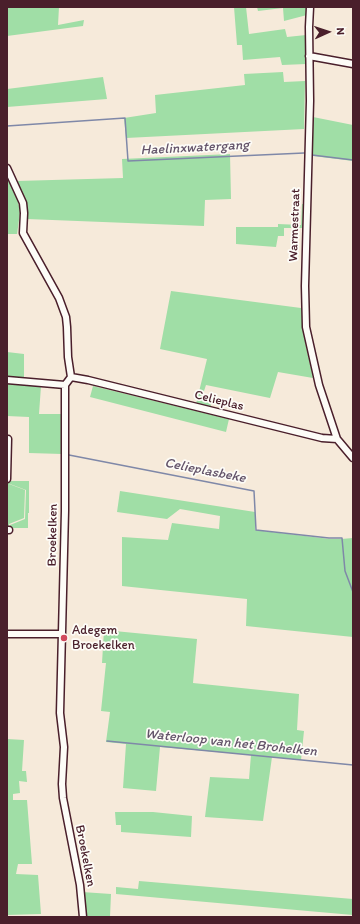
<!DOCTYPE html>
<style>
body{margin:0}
#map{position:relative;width:360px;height:924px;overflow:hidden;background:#f6eada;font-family:Itim,sans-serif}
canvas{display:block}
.frame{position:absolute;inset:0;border:8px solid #4a1f2b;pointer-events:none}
.north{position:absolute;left:308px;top:12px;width:40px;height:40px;-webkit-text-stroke:3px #fdfcf7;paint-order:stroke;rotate:87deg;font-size:11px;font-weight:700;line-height:16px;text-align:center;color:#4a1f2b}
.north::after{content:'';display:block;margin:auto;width:14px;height:18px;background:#4a1f2b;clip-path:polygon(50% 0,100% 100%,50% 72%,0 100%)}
</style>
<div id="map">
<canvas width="360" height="924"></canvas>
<div class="frame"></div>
<div class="north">N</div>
</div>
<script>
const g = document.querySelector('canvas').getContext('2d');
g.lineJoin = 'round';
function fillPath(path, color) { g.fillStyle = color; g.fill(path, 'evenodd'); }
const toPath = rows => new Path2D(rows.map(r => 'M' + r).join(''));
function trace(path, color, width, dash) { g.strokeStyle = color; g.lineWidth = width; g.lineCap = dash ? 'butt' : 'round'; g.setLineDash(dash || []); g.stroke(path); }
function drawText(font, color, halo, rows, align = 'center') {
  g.font = font + ' Itim,sans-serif'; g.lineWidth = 3.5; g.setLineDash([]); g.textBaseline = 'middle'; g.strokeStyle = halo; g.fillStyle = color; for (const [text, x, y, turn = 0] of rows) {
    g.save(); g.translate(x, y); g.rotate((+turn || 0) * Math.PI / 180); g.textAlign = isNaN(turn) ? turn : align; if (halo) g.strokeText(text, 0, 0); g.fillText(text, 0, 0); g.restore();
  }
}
fillPath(toPath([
 [7,7,59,7,58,25,84,20,83,26,7,36],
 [234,7,246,7,249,34,285,29,287,37,306,35,306,64,282,65,280,57,243,60,242,45,237,45],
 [257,7,307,7,307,15,284,21,283,8,258,11],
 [283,72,284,82,305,81,304,129,126,138,124,118,156,113,155,95,245,85,244,74],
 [103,77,107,99,7,107,7,89],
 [313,117,353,125,353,161,313,156],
 [230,154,231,199,205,200,204,226,27,219,25,199,17,181,123,178,122,159],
 [7,176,18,201,20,213,17,234,7,234],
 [302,204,304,204,303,228,284,228,284,236,278,236,276,247,236,244,236,227,278,227,278,224,301,225],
 [171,291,301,308,305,342,313,378,278,372,270,398,206,385,202,397,211,405,211,407,196,404,207,359,160,349],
 [7,352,24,354,24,380,7,378],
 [7,383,41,386,39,414,62,414,62,454,29,453,29,417,7,416],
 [93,386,229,419,226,432,90,397],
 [7,481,29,481,29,513,28,513,28,528,10,528,10,525,25,519,26,490,10,484,9,484,25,490,24,518,9,524,9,528,7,528],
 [120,491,255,512,255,530,330,539,341,539,353,538,353,637,246,626,247,599,122,586,122,537,168,540,172,523,219,529,220,516,180,509,167,519,117,512],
 [104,630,197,639,193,683,299,694,297,730,304,731,301,760,272,757,263,821,205,817,210,777,249,779,251,755,160,747,156,791,123,788,126,744,106,742,110,712,101,711,106,663,102,663],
 [7,739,24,740,22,771,26,771,27,782,19,781,20,793,13,794,13,800,27,800,32,864,18,864,16,874,38,875,41,914,7,915],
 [115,812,153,812,192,816,191,837,121,832,121,825,116,825],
 [139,881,353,899,353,915,116,894,116,887,138,889],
 [82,892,111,894,110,917,85,917]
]), '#a0dea6');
trace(toPath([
 [7,126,125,118,128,161,304,153],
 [312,155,353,160],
 [69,455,254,491,256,530,329,538,342,538,345,571,353,592],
 [107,741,353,765]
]), '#7f88a8', 1.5);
const minor = toPath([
 [310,7,309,27,310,101,305,286,306,327,319,385,337,439],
 [309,56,353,64],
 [7,168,23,203,24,213,23,233,59,298,66,317,67,327,68,357,71,377,65,385,65,511,60,713,64,747,62,784,63,798,80,885,83,917],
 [71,377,88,380,322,438,337,439,353,458],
 [7,380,65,385],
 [7,479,8,439],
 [7,530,9,530],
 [7,634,62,634]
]);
trace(minor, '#4a1f2b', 9);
trace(minor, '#fdfcf7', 6);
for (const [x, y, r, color] of [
 [64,638,4,"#d1495b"]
]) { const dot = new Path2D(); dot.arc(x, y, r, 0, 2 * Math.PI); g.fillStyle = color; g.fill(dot); trace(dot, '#fdfcf7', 1.5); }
drawText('13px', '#4a1f2b', '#fdfcf7', [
 ["Warmestraat",295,225,-88],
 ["Celieplas",219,401,14],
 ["Broekelken",53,535,-89],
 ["Broekelken",85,856,79]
]);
drawText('13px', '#4a1f2b', '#fdfcf7', [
 ["Adegem",72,631],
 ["Broekelken",72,646]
], 'left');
drawText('italic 14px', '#64546a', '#fdfcf7', [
 ["Haelinxwatergang",195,148,-3],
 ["Celieplasbeke",205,471,11],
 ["Waterloop van het Brohelken",231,743,6]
]);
</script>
